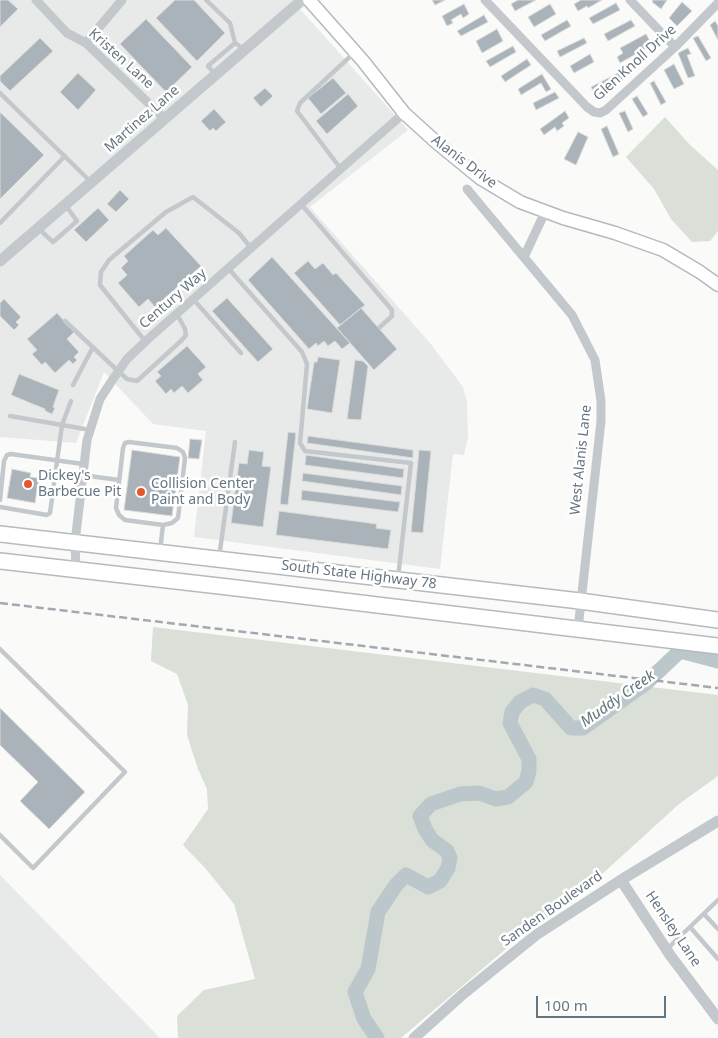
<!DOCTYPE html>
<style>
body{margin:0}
#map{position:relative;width:718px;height:1038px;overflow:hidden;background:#fafaf8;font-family:"Noto Sans",sans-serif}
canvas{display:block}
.scale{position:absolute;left:536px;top:996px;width:130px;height:22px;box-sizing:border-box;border:2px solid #657683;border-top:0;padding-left:6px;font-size:15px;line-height:18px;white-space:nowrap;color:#657683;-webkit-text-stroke:4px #fff;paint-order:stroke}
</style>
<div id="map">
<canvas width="718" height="1038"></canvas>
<div class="scale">100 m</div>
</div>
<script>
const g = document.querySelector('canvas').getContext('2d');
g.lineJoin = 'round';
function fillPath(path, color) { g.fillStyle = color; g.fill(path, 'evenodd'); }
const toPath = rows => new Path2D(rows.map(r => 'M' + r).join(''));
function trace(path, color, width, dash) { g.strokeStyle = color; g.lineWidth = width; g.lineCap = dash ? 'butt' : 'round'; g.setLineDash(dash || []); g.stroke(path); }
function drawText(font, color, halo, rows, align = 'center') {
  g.font = font + ' "Noto Sans",sans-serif'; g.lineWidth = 5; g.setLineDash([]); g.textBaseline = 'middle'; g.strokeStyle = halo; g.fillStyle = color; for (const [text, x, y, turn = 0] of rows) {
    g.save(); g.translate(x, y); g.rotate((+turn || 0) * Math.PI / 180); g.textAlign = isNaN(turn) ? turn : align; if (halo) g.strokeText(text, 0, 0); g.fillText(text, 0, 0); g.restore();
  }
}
fillPath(toPath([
 [0,0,292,0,408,130,310,207,430,343,463,387,467,402,468,437,464,455,453,454,440,569,194,537,206,431,153,424,104,372,76,443,0,437],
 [0,875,160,1038,0,1038]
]), '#e8e9e9');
fillPath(toPath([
 [665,117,690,145,718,170,718,231,710,241,692,242,671,219,654,189,626,157],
 [153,627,718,695,718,776,679,804,578,896,507,948,401,1038,178,1038,177,1016,204,990,255,979,234,904,206,869,183,845,208,809,207,789,198,769,187,735,188,705,177,674,151,661]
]), '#dadfd7');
trace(toPath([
 [377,1038,364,1019,355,992,368,969,378,912,396,885,406,875,428,887,440,881,448,868,450,858,447,851,432,840,425,829,420,816,431,804,460,794,479,793,496,799,508,797,526,782,529,771,529,759,510,723,512,712,520,702,533,695,545,699,571,728,583,728,645,684,680,651,718,661]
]), '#bbc7cb', 15);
const building = toPath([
 [0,0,8,0,18,9,0,27,0,0],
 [175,0,194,0,225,33,197,61,156,18,175,0],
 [432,0,445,0,435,5,432,0],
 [518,0,536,0,515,11,511,4,518,0],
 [581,0,602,0,588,8,587,6,578,11,574,4,581,0],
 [653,0,667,0,661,9,652,2,653,0],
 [682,2,692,11,677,26,669,18,682,2],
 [616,3,620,10,593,24,589,18,616,3],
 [464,4,469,14,463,18,461,14,451,20,453,23,447,26,442,16,464,4],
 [550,4,556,14,534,27,528,17,550,4],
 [484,15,488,22,461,36,457,31,484,15],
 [146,19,192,67,166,92,120,44,146,19],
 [567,20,571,26,545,41,541,35,567,20],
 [631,20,635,26,608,41,604,34,631,20],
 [715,21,718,26,718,40,710,25,715,21],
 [497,29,503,41,482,53,476,41,497,29],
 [646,34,652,45,620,63,617,57,623,53,620,48,646,34],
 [698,36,711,58,706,61,693,38,698,36],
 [40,38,53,51,10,91,0,81,0,76,40,38],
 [584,38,587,43,560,57,557,51,584,38],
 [513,46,516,52,490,67,486,61,513,46],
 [688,48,691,54,687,55,695,76,688,78,678,53,688,48],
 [590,54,594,62,574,73,570,66,590,54],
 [527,59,531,65,505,82,501,76,527,59],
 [674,64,684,84,674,89,664,70,674,64],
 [620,72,624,79,595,94,591,87,620,72],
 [78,73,96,90,78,110,60,92,78,73],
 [542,74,551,89,546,92,541,83,521,95,518,89,542,74],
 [333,78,346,93,321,114,308,98,333,78],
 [654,81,666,102,661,105,650,83,654,81],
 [265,88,273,96,261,107,253,98,265,88],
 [555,92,559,98,536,110,533,103,555,92],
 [348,94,358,106,327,134,316,121,348,94],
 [637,96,648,114,643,117,632,99,637,96],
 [214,109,226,122,216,131,213,128,210,131,201,121,214,109],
 [565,111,569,118,562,123,564,126,557,131,555,127,544,135,540,129,565,111],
 [625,111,633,129,628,132,619,113,625,111],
 [0,112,44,155,0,199,0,112],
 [607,126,619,154,613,157,601,129,607,126],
 [578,132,588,137,576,165,564,159,578,132],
 [120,190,129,199,116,212,107,204,120,190],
 [98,208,109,220,86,242,74,230,98,208],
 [166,228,201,266,155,307,148,299,139,307,118,283,127,275,121,268,128,261,124,256,153,230,158,235,166,228],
 [272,257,350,343,342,349,335,341,328,346,324,341,318,346,316,343,309,349,248,280,272,257],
 [308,261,315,269,323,263,333,275,336,273,365,305,340,325,294,273,308,261],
 [227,298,273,349,258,362,212,311,227,298],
 [4,299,21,317,16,322,19,325,14,330,0,316,0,303,4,299],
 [361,308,397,349,374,370,337,328,361,308],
 [57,313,74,332,67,339,79,352,74,357,77,360,73,364,69,360,55,373,45,362,42,365,32,354,37,350,27,339,57,313],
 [187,346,206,367,198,374,203,380,188,393,182,386,174,393,171,389,166,394,155,381,161,376,157,372,187,346],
 [318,357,340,360,332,413,307,409,314,362,317,362,318,357],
 [355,360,363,361,368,366,361,420,347,419,355,360],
 [19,374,59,390,53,407,55,408,52,414,45,411,45,409,11,395,19,374],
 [288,432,296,433,288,505,280,504,288,432],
 [308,436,413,450,413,458,307,443,308,436],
 [190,439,202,440,199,459,188,458,190,439],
 [132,450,180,457,172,516,124,510,132,450],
 [249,450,264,452,262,466,271,467,263,527,231,523,239,463,247,464,249,450],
 [419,450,431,451,423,533,411,532,419,450],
 [306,455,404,469,403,478,305,465,306,455],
 [12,469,31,473,30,477,39,478,35,503,7,498,12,469],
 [303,473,402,486,401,495,302,481,303,473],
 [302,490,400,502,398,512,301,500,302,490],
 [279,511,377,524,376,528,391,530,388,549,276,535,279,511],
 [0,708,85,792,49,829,20,801,38,782,0,745,0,708]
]);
fillPath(building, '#aab3b9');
trace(building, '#dcdcda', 1);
const secondary = toPath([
 [309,0,363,61,404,113,436,142,480,178,520,202,563,218,615,233,663,250,700,272,718,285]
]);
const primary = toPath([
 [0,534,580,601,718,620],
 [0,561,228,587,718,646]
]);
trace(secondary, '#b3babf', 15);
trace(primary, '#b5babe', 18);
trace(toPath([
 [206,0,230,23,235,43],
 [215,74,208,66,209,65,235,43,244,49],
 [0,93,90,181],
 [341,169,297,111,300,103,355,52],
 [301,204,392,310,392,316,380,327],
 [0,223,65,156],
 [38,228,53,242,77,221,66,206],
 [228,268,302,352,307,364,300,443,305,451,411,463,398,578],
 [193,299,241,353],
 [65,321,118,371,127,379,137,381,182,340,186,335,185,329,177,314],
 [145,341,100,285,101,272,109,260,166,212,193,197,239,233,251,248],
 [73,385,93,347],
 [10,416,62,425,71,401],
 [82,475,119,480],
 [0,500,4,461,7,455,11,454,83,464],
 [0,507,47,515,50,513,62,425,90,430],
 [160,551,163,525,125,520,119,515,116,508,123,448,125,443,129,442,177,448,183,452,185,458,178,518,172,523,163,525],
 [219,558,235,442],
 [0,649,125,772,33,868,0,835],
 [704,914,718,929],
 [690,927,718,959],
 [667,949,718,900]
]), '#c3c8cc', 4.5);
trace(toPath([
 [36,0,67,33,86,43,165,119],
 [485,0,587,107,594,112,600,113,606,110,675,47,718,3],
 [630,0,675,47],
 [86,43,122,0],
 [467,189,572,315,595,360,601,401,601,421,578,629],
 [524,257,545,212],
 [76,570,75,542,87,440,100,399,111,382,127,359,148,339,404,113]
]), '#c3c8cc', 9);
trace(toPath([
 [0,261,302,0],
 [621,880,670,955,718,1019],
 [414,1038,463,994,536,935,621,880,718,821]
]), '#c3c8cc', 11);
trace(secondary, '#fff', 12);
trace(primary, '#fff', 15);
trace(toPath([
 [0,603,718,688]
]), '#a2aab0', 2.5, [8, 4]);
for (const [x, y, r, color] of [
 [28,484,5,"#e4572e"],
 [141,492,5,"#e4572e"]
]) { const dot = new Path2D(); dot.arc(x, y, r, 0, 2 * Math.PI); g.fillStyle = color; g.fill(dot); trace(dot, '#fff', 2); }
drawText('14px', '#657683', '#fff', [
 ["Kristen Lane",121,59,42],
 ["Glen Knoll Drive",635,63,-42],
 ["Martinez Lane",142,119,-41],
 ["Alanis Drive",464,162,37],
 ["Century Way",173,299,-41],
 ["West Alanis Lane",581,460,-84],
 ["South State Highway 78",359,575,7],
 ["Sanden Boulevard",552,909,-35],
 ["Hensley Lane",673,929,56]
]);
drawText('14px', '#657683', '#fff', [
 ["Dickey's",38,476],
 ["Barbecue Pit",38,492],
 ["Collision Center",151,484],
 ["Paint and Body",151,500]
], 'left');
drawText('italic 15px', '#60757c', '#fff', [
 ["Muddy Creek",618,699,-35]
]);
</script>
